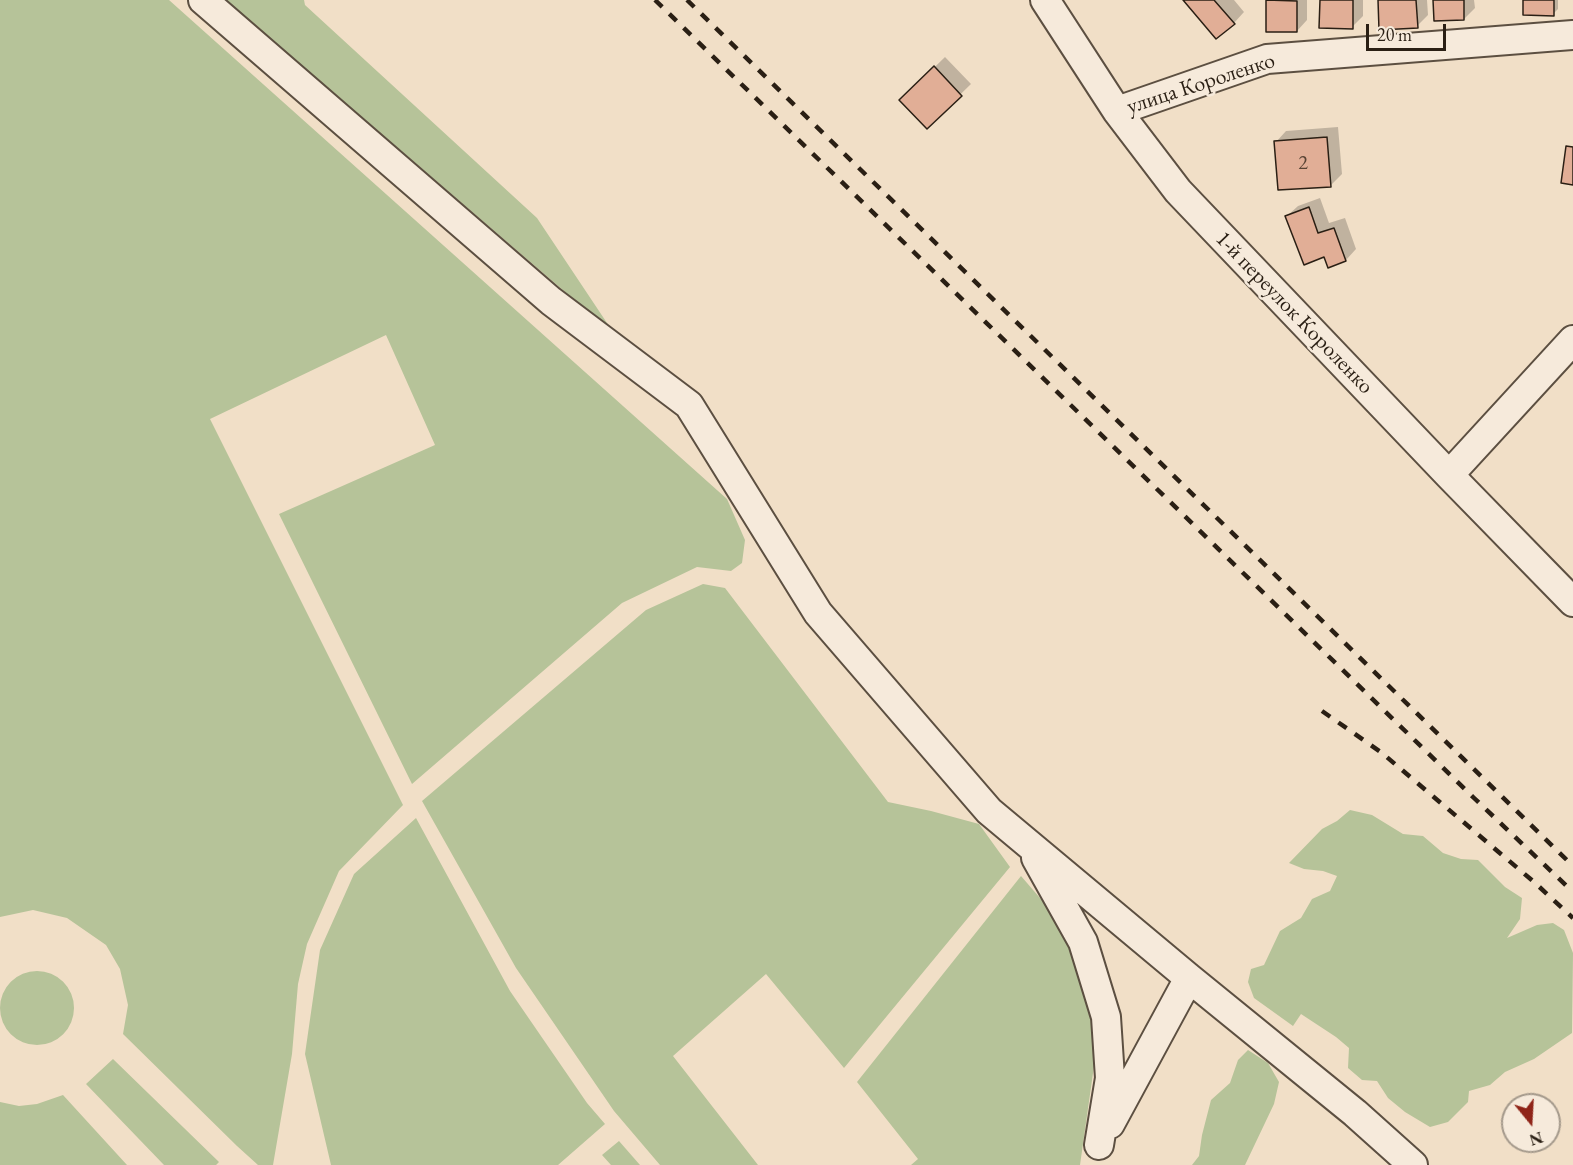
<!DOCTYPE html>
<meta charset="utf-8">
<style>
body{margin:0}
#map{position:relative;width:1573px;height:1165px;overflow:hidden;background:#f1dfc7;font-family:"EB Garamond",serif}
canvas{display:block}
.north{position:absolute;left:1501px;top:1093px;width:60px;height:60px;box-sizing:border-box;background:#f6eadb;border:2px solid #a4998b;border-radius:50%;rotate:162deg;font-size:16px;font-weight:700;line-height:24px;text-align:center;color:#2a1f14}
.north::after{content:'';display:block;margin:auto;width:21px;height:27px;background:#8f2418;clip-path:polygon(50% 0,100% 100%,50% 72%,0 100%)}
.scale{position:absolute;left:1366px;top:24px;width:80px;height:27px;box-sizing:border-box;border:3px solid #2a1f14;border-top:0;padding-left:8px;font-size:18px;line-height:21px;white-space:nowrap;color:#2a1f14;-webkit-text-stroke:4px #f6eadb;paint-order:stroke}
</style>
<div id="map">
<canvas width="1573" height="1165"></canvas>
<div class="north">N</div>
<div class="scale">20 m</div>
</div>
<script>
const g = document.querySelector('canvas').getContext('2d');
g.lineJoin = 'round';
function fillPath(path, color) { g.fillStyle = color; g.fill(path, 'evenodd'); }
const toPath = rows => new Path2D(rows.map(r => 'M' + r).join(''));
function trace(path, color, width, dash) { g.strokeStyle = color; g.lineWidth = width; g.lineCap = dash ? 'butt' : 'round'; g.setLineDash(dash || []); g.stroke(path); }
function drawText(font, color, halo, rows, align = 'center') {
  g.font = font + ' "EB Garamond",serif'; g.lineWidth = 5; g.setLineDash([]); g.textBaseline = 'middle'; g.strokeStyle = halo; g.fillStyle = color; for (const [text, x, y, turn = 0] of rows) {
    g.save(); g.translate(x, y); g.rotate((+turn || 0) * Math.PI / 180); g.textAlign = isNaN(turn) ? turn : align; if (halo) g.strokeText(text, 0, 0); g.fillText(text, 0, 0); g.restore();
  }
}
fillPath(toPath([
 [0,0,169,0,727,499,745,540,742,563,731,571,697,567,622,603,412,784,279,514,435,445,386,335,210,419,403,805,339,871,307,944,298,984,292,1054,273,1165,258,1165,237,1146,123,1034,128,1005,120,969,106,945,67,918,33,910,0,917],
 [226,0,304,0,305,5,537,218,615,335],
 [703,584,725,588,888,802,931,811,979,824,1010,867,844,1068,766,974,673,1056,758,1165,660,1165,614,1111,516,968,422,801,646,610],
 [1350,810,1372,815,1403,834,1423,836,1443,853,1461,859,1478,860,1505,887,1522,898,1520,919,1507,938,1537,925,1553,923,1564,930,1573,953,1572,1033,1534,1059,1505,1072,1490,1085,1469,1091,1468,1102,1448,1122,1430,1127,1405,1112,1388,1098,1377,1081,1362,1080,1348,1068,1349,1048,1336,1037,1301,1014,1293,1026,1254,998,1248,982,1251,969,1264,965,1280,931,1301,918,1312,899,1330,891,1337,876,1323,871,1304,869,1289,863,1322,829,1337,821],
 [416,818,510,991,587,1103,605,1124,558,1165,331,1165,305,1054,320,950,354,874],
 [1021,876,1046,905,1071,946,1087,994,1096,1052,1080,1165,911,1165,918,1159,857,1082],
 '0 1008a37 37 0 1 1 74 0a37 37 0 1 1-74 0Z',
 [1248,1050,1268,1063,1279,1082,1274,1104,1245,1165,1192,1165,1199,1156,1202,1135,1211,1100,1230,1083,1238,1060],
 [113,1059,219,1162,216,1165,164,1165,86,1084],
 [63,1095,127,1165,0,1165,0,1102,19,1106,37,1104],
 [619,1141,640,1165,611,1165,602,1155]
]), '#b6c399');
fillPath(toPath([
 [1184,0,1234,0,1244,12,1234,23],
 [1268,0,1307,0,1307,20,1297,31,1267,1],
 [1321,0,1363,0,1363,16,1352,27],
 [1379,0,1427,0,1428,15,1417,26],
 [1435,0,1474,0,1475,8,1464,19],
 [1524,0,1558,0,1558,9,1553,14],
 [945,57,971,84,927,127,901,100],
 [1338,127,1342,174,1331,185,1276,142,1286,131],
 [1320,198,1329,223,1345,218,1356,249,1346,260,1329,266,1325,255,1287,216,1298,206]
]), '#0003');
const building = toPath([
 [1183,0,1214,0,1235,24,1216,39,1183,0],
 [1266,0,1297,1,1297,32,1266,32,1266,0],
 [1320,0,1353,0,1353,29,1319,28,1320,0],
 [1378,0,1416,0,1418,28,1379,30,1378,0],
 [1433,0,1464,0,1464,20,1434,21,1433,0],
 [1523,0,1554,0,1554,16,1523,15,1523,0],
 [934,66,962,96,927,129,899,100,934,66],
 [1327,137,1331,187,1278,190,1274,141,1327,137],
 [1566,146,1573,147,1573,185,1561,183,1566,146],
 [1309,207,1318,233,1334,228,1346,261,1328,268,1324,257,1304,265,1285,216,1309,207]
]);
fillPath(building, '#e1ae96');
trace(building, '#2a1f14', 1.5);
const minor = toPath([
 [203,0,551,301,689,405,818,613,989,811,1189,978,1355,1113,1413,1165],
 [1045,0,1117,111,1178,191,1449,475,1573,602],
 [1117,111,1267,59,1573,35],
 [1449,475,1573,340],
 [1036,858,1083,942,1106,1017,1110,1078,1099,1145],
 [1110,1124,1189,978]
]);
trace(minor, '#5c4f41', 32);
trace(minor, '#f6eadb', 28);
trace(toPath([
 [655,0,1474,798,1573,892],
 [687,0,1573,866],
 [1322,711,1382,753,1534,882,1573,918]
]), '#2a1f14', 4.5, [10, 10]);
drawText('20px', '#584334', null, [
 ["2",1303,164]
]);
drawText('22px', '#2a1f14', '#f6eadb', [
 ["улица Короленко",1201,84,-18],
 ["1-й переулок Короленко",1294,313,46]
]);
</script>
